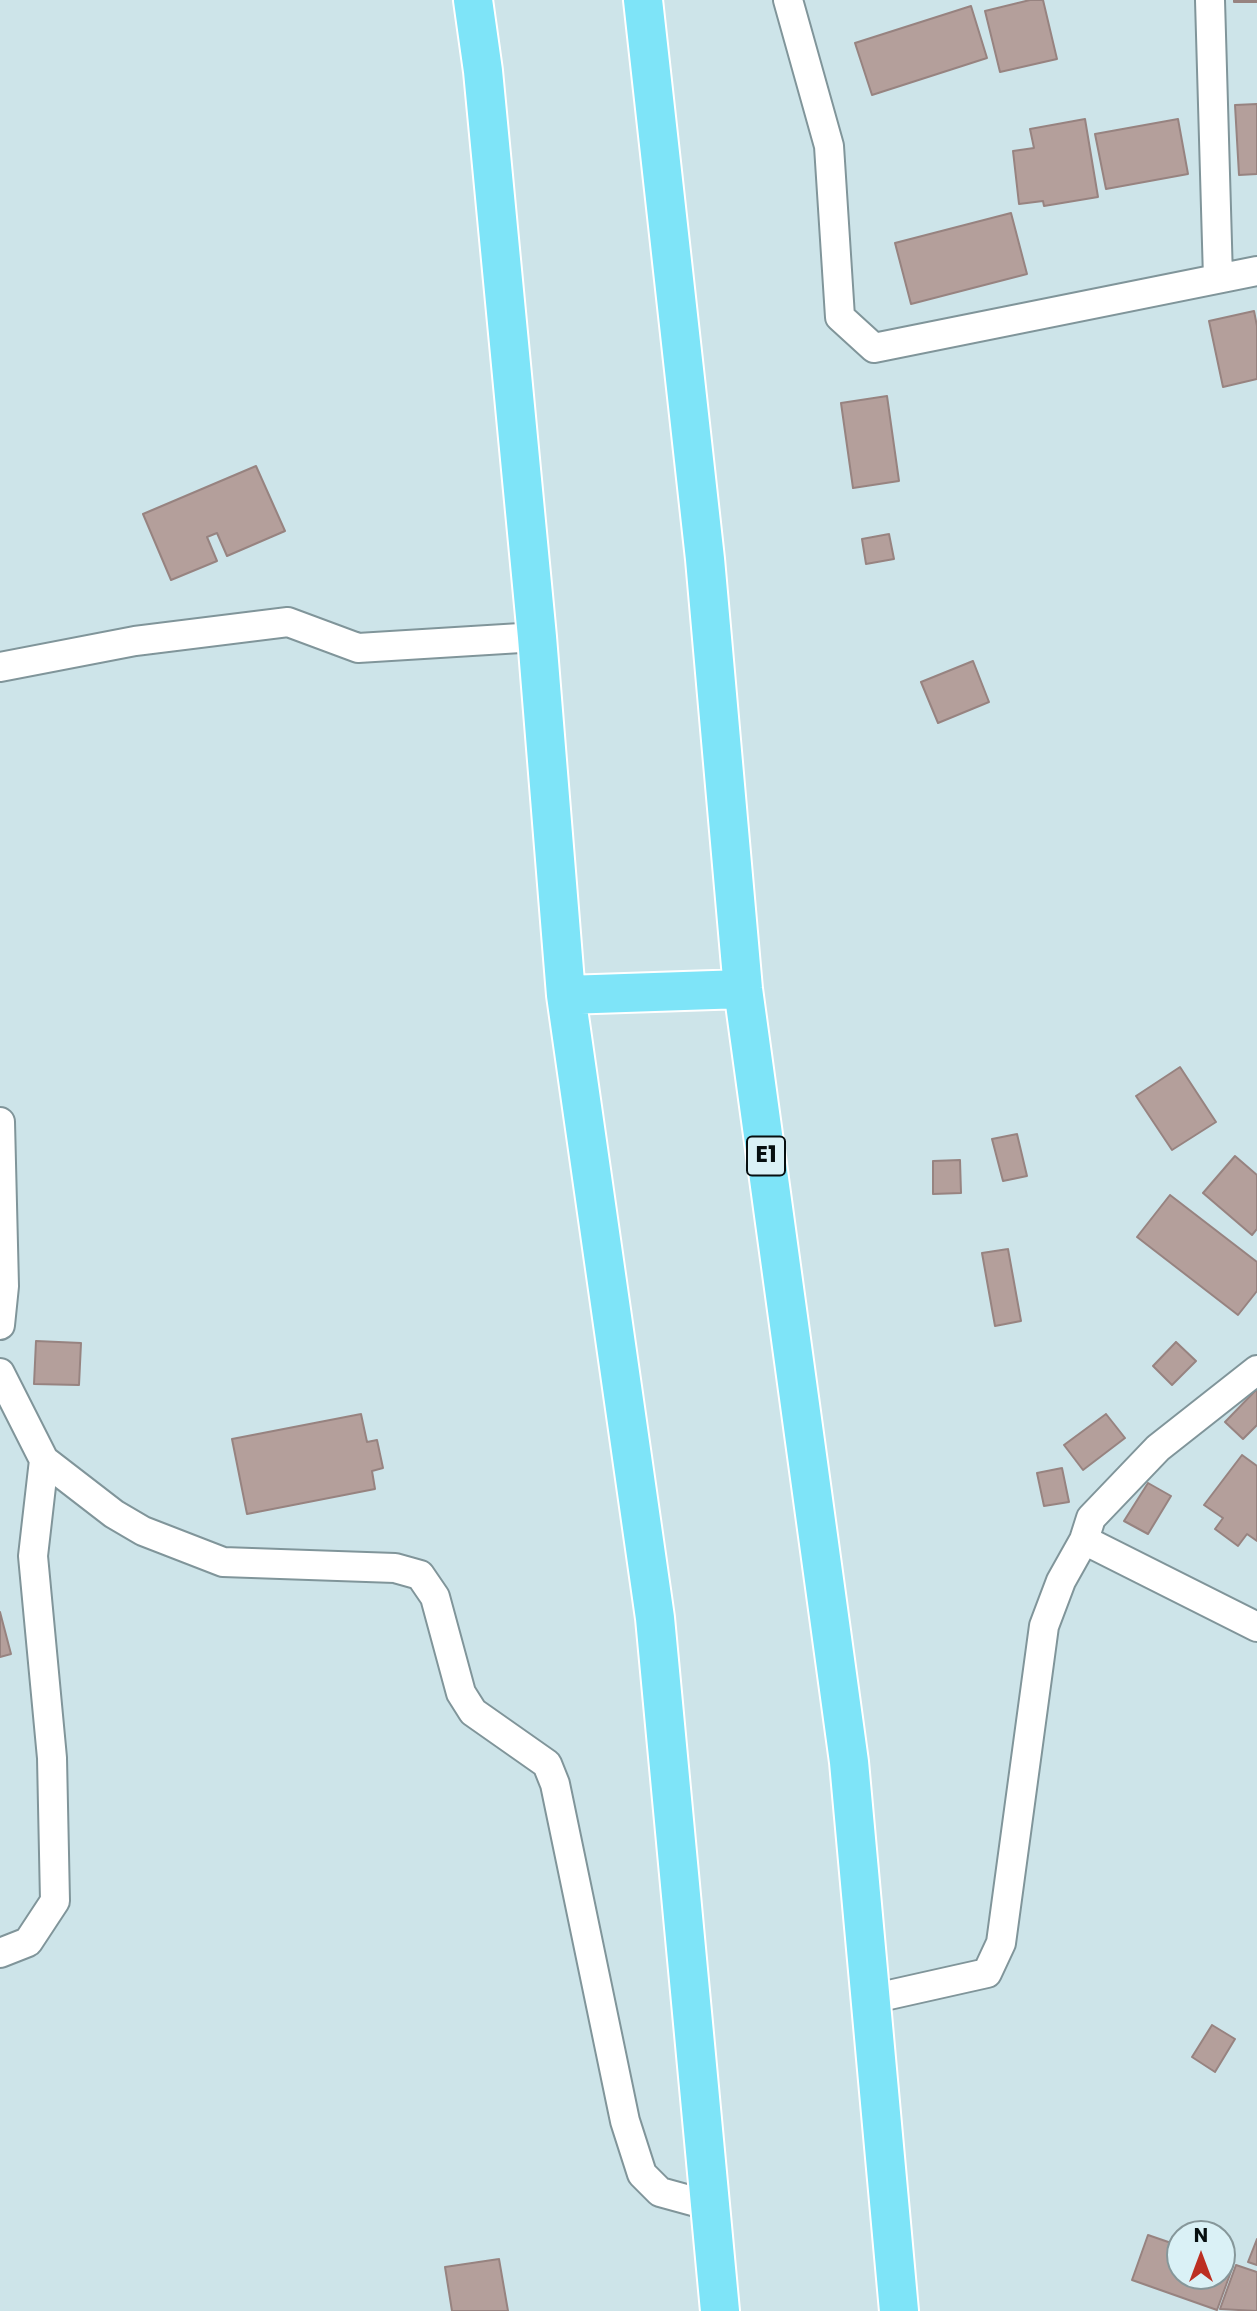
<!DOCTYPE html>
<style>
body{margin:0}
#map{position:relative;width:1257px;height:2311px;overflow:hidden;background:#cde4e9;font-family:Poppins,sans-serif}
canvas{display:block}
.north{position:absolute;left:1166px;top:2220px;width:70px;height:70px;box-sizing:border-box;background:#daf1f6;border:2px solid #86979a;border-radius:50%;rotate:0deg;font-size:19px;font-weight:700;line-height:28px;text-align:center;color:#070f10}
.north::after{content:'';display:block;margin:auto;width:24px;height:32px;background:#bc2f22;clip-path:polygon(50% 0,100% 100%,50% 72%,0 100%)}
</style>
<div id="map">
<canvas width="1257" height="2311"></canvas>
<div class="north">N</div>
</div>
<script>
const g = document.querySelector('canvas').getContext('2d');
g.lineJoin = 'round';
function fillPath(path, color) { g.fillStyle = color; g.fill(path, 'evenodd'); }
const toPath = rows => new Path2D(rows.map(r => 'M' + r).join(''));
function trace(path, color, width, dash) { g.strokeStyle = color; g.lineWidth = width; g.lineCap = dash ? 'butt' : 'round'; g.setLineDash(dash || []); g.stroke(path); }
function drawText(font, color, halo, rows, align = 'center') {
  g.font = font + ' Poppins,sans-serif'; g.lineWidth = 6; g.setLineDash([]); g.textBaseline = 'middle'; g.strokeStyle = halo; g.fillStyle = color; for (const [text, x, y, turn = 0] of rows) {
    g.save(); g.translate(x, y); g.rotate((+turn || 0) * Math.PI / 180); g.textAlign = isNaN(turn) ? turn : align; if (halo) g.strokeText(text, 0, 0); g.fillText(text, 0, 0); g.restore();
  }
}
const building = toPath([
 [1030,0,1043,0,1057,59,1000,72,985,11,1030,0],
 [1234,0,1257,0,1257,2,1234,2,1234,0],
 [971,6,987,58,872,95,855,43,971,6],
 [1257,104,1257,174,1239,175,1235,105,1257,104],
 [1085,119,1098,197,1044,206,1043,201,1019,204,1013,151,1034,148,1030,129,1085,119],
 [1178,119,1188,174,1106,189,1095,134,1178,119],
 [1011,213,1027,274,911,304,895,243,1011,213],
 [1254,311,1257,326,1257,379,1223,387,1209,321,1254,311],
 [887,396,899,481,853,488,841,403,887,396],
 [256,466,285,531,227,556,217,533,207,537,217,561,171,580,143,514,256,466],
 [889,534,894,559,866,564,862,539,889,534],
 [973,661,989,702,938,723,921,682,973,661],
 [1180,1067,1216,1122,1172,1150,1136,1096,1180,1067],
 [1017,1134,1027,1176,1003,1181,992,1139,1017,1134],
 [1235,1156,1257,1175,1257,1229,1252,1235,1203,1193,1235,1156],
 [960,1160,961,1193,933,1194,933,1161,960,1160],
 [1170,1195,1257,1262,1257,1291,1238,1315,1137,1237,1170,1195],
 [1008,1249,1021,1321,995,1326,982,1253,1008,1249],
 [36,1341,81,1343,79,1385,34,1384,36,1341],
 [1176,1342,1196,1361,1172,1385,1153,1366,1176,1342],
 [1257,1389,1257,1425,1243,1439,1225,1422,1257,1389],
 [361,1414,367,1442,377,1440,383,1468,372,1471,375,1489,247,1514,232,1439,361,1414],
 [1106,1414,1125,1438,1083,1470,1064,1445,1106,1414],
 [1242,1455,1257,1466,1257,1541,1247,1534,1238,1546,1215,1529,1223,1518,1204,1505,1242,1455],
 [1062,1468,1069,1502,1044,1506,1037,1473,1062,1468],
 [1148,1483,1171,1496,1148,1534,1124,1521,1148,1483],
 [0,1612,11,1654,0,1657,0,1612],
 [1212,2025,1235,2039,1215,2072,1192,2057,1212,2025],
 [1148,2235,1180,2246,1180,2276,1222,2276,1222,2262,1233,2266,1217,2310,1132,2280,1148,2235],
 [1257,2239,1257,2265,1248,2262,1257,2239],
 [499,2259,508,2311,452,2311,445,2267,499,2259],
 [1236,2265,1257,2272,1257,2311,1220,2309,1236,2265]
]);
fillPath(building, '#b49f9b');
trace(building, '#978380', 2);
const minor = toPath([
 [788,0,829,146,840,317,874,348,1257,271],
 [1210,0,1218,278],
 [0,667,135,641,288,622,358,648,537,637],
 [0,1122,4,1286,0,1325],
 [0,1373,44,1460,33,1556,52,1758,55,1901,28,1942,0,1953],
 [44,1460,114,1514,143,1531,223,1562,395,1568,420,1575,435,1597,461,1693,473,1712,547,1764,555,1784,625,2121,642,2174,660,2192,711,2206],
 [1084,1540,1257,1627],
 [871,1999,987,1973,1001,1943,1044,1626,1061,1581,1084,1540,1091,1518,1158,1448,1257,1370]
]);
const motorway = toPath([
 [473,0,483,71,537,637,566,995,655,1618,720,2311],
 [643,0,705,559,743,989,849,1762,899,2311],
 [566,995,743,989]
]);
trace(minor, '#80959a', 32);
trace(motorway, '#fff', 42);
trace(minor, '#fff', 28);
trace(motorway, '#7ee4f8', 38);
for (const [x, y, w] of [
 [766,1156,38]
]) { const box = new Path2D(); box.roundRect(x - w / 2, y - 19.5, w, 39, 5); g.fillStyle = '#daf1f6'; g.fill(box); trace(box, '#070f10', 2); }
drawText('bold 23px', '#070f10', null, [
 ["E1",766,1156]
]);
</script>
